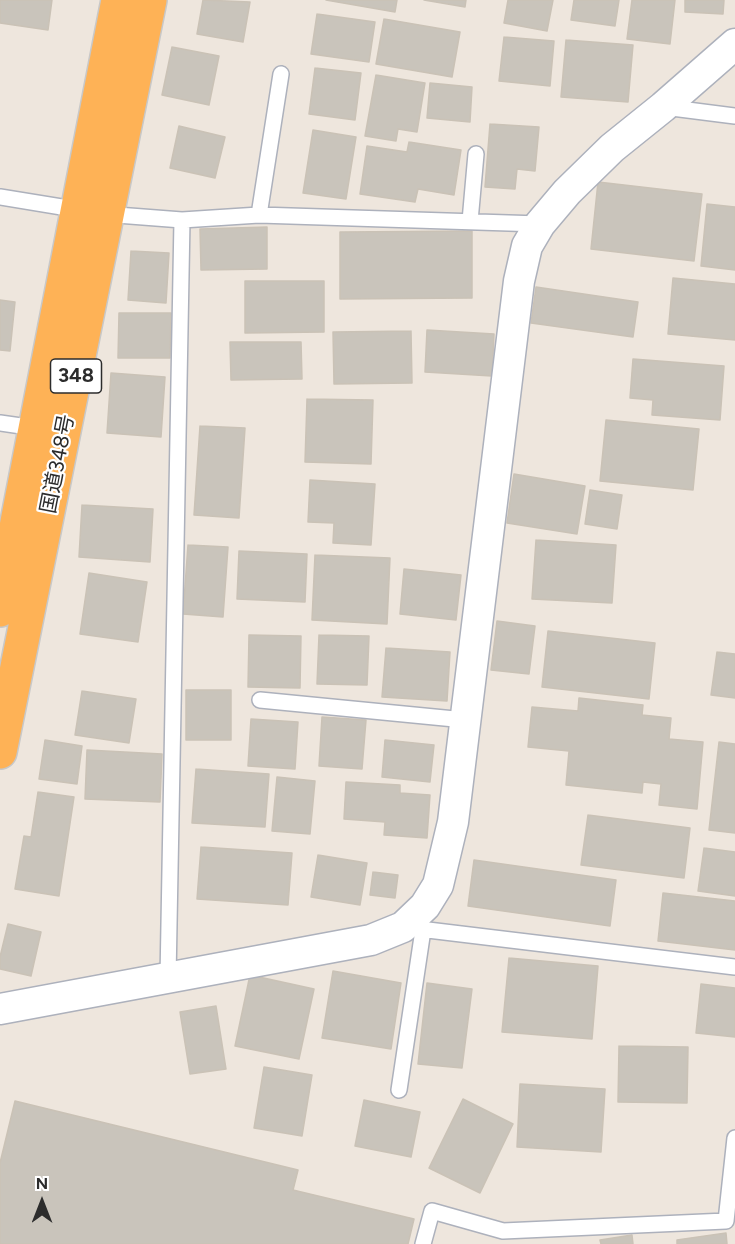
<!DOCTYPE html>
<meta charset="utf-8">
<style>
body{margin:0}
#map{position:relative;width:735px;height:1244px;overflow:hidden;background:#eee6dd;font-family:Figtree,sans-serif}
canvas{display:block}
.north{position:absolute;left:12px;top:1172px;width:60px;height:60px;-webkit-text-stroke:4px #fff;paint-order:stroke;rotate:0deg;font-size:16px;font-weight:700;line-height:24px;text-align:center;color:#2c2c2c}
.north::after{content:'';display:block;margin:auto;width:21px;height:27px;background:#2c2c2c;clip-path:polygon(50% 0,100% 100%,50% 72%,0 100%)}
</style>
<div id="map">
<canvas width="735" height="1244"></canvas>
<div class="north">N</div>
</div>
<script>
const g = document.querySelector('canvas').getContext('2d');
g.lineJoin = 'round';
function fillPath(path, color) { g.fillStyle = color; g.fill(path, 'evenodd'); }
const toPath = rows => new Path2D(rows.map(r => 'M' + r).join(''));
function trace(path, color, width, dash) { g.strokeStyle = color; g.lineWidth = width; g.lineCap = dash ? 'butt' : 'round'; g.setLineDash(dash || []); g.stroke(path); }
function drawText(font, color, halo, rows, align = 'center') {
  g.font = font + ' Figtree,"Noto Sans JP",sans-serif'; g.lineWidth = 4.5; g.setLineDash([]); g.textBaseline = 'middle'; g.strokeStyle = halo; g.fillStyle = color; for (const [text, x, y, turn = 0] of rows) {
    g.save(); g.translate(x, y); g.rotate((+turn || 0) * Math.PI / 180); g.textAlign = isNaN(turn) ? turn : align; if (halo) g.strokeText(text, 0, 0); g.fillText(text, 0, 0); g.restore();
  }
}
const building = toPath([
 [0,0,52,0,48,30,0,23,0,0],
 [203,0,250,2,243,42,197,34,203,0],
 [326,0,397,0,395,12,326,0],
 [424,0,466,0,465,7,424,0],
 [508,0,553,0,547,31,504,23,508,0],
 [574,0,619,0,615,26,571,20,574,0],
 [632,0,675,0,670,44,627,39,632,0],
 [685,0,724,0,723,14,685,12,685,0],
 [317,14,375,22,369,62,311,54,317,14],
 [384,19,460,32,452,77,376,64,384,19],
 [504,37,554,41,550,86,499,81,504,37],
 [566,40,633,45,628,102,561,97,566,40],
 [172,47,219,56,209,105,162,95,172,47],
 [315,68,361,73,355,120,309,114,315,68],
 [376,75,425,83,417,132,398,129,396,141,365,136,376,75],
 [430,83,472,87,470,122,427,118,430,83],
 [490,124,539,127,535,171,517,169,515,189,485,187,490,124],
 [179,126,225,137,215,178,170,168,179,126],
 [313,130,356,137,346,199,303,193,313,130],
 [409,142,461,150,454,195,418,189,415,202,360,194,367,146,407,152,409,142],
 [598,182,702,194,694,261,591,249,598,182],
 [707,204,735,207,735,270,701,266,707,204],
 [267,227,267,269,201,270,200,229,267,227],
 [472,231,472,298,340,299,340,232,472,231],
 [131,251,169,253,166,303,128,300,131,251],
 [673,278,735,284,735,340,668,334,673,278],
 [245,281,324,281,324,332,245,333,245,281],
 [536,287,638,302,633,337,531,323,536,287],
 [0,300,15,302,10,351,0,350,0,300],
 [119,313,171,313,170,358,118,358,119,313],
 [427,330,494,334,492,376,425,372,427,330],
 [411,331,412,383,334,384,333,332,411,331],
 [230,342,301,342,302,379,231,380,230,342],
 [633,359,724,366,720,420,652,415,653,400,630,398,633,359],
 [111,373,165,377,161,437,107,433,111,373],
 [307,399,373,400,371,464,305,462,307,399],
 [606,420,699,429,693,490,600,481,606,420],
 [200,426,245,428,239,518,194,515,200,426],
 [514,474,585,486,577,534,507,523,514,474],
 [310,480,375,484,371,545,333,543,334,523,308,522,310,480],
 [590,490,622,495,617,529,585,524,590,490],
 [82,505,153,509,150,562,79,557,82,505],
 [536,540,616,545,612,603,532,599,536,540],
 [188,545,228,547,223,617,183,614,188,545],
 [239,551,307,554,305,602,237,599,239,551],
 [315,555,390,558,387,624,312,620,315,555],
 [404,569,461,575,456,620,400,614,404,569],
 [89,573,147,582,138,642,80,634,89,573],
 [497,621,535,626,529,674,491,670,497,621],
 [548,631,655,643,649,699,542,687,548,631],
 [249,635,301,636,300,688,248,687,249,635],
 [319,635,369,636,367,685,317,684,319,635],
 [386,648,450,652,447,701,382,697,386,648],
 [717,652,735,654,735,698,711,695,717,652],
 [186,690,231,690,231,740,186,740,186,690],
 [82,691,136,699,129,743,75,735,82,691],
 [579,698,643,705,642,715,671,718,669,739,703,742,697,809,659,805,661,784,643,782,642,793,566,785,569,751,528,747,532,707,578,711,579,698],
 [322,717,366,720,362,769,319,766,322,717],
 [251,719,298,722,295,769,248,766,251,719],
 [45,740,82,746,77,784,39,779,45,740],
 [385,740,434,745,430,782,382,777,385,740],
 [719,742,735,744,735,833,709,830,719,742],
 [87,750,162,754,160,802,85,799,87,750],
 [196,769,269,774,265,827,192,823,196,769],
 [277,777,315,781,310,834,272,831,277,777],
 [346,782,400,785,400,793,430,795,427,838,384,835,385,822,344,819,346,782],
 [38,792,74,797,59,896,15,889,24,836,31,837,38,792],
 [588,815,690,828,684,878,581,865,588,815],
 [201,847,292,853,288,905,197,899,201,847],
 [704,848,735,852,735,896,698,891,704,848],
 [318,855,367,863,360,905,311,897,318,855],
 [474,860,616,880,610,926,468,906,474,860],
 [373,872,398,875,395,898,370,895,373,872],
 [663,893,735,901,735,950,658,941,663,893],
 [8,924,41,932,31,976,0,969,0,957,8,924],
 [509,958,598,966,592,1039,502,1032,509,958],
 [333,971,401,983,391,1049,322,1038,333,971],
 [250,975,314,989,299,1059,235,1046,250,975],
 [427,983,472,989,462,1068,418,1064,427,983],
 [701,984,735,988,735,1037,696,1033,701,984],
 [216,1006,226,1069,190,1074,180,1012,216,1006],
 [619,1046,688,1047,687,1103,618,1102,619,1046],
 [264,1067,312,1075,302,1136,254,1128,264,1067],
 [520,1084,605,1089,601,1152,517,1147,520,1084],
 [463,1099,513,1124,480,1193,429,1168,463,1099],
 [364,1100,420,1112,411,1157,355,1146,364,1100],
 [15,1101,298,1170,293,1190,414,1219,408,1244,0,1244,0,1163,15,1101],
 [726,1233,727,1244,677,1244,677,1240,726,1233],
 [632,1235,633,1244,601,1244,600,1240,632,1235]
]);
fillPath(building, '#c9c4bb');
trace(building, '#cac2b6', 1.5);
const service = toPath([
 [664,107,735,116],
 [0,197,80,210],
 [104,214,182,220,259,215,540,224],
 [259,215,281,74],
 [470,221,476,154],
 [0,423,35,428],
 [260,700,465,720],
 [403,927,735,967],
 [168,978,182,220],
 [399,1090,423,930],
 [423,1244,432,1211,503,1231,726,1221,735,1138]
]);
const minor = toPath([
 [0,1009,371,940,403,927,425,906,438,885,453,822,519,281,527,246,540,224,567,192,612,148,663,107,735,44]
]);
const trunk = toPath([
 [0,610,118,0],
 [0,752,150,0]
]);
trace(service, '#adb1bc', 18);
trace(minor, '#adb1bc', 33);
trace(trunk, '#c8c8c8', 36);
trace(service, '#fff', 15);
trace(minor, '#fff', 30);
trace(trunk, '#feb256', 33);
for (const [x, y, w] of [
 [76,376,51]
]) { const box = new Path2D(); box.roundRect(x - w / 2, y - 17, w, 34, 4.5); g.fillStyle = '#fff'; g.fill(box); trace(box, '#2c2c2c', 1.5); }
drawText('bold 20px', '#2c2c2c', null, [
 ["348",76,376]
]);
drawText('21px', '#2c2c2c', '#fff', [
 ["国道348号",58,464,-79]
]);
</script>
